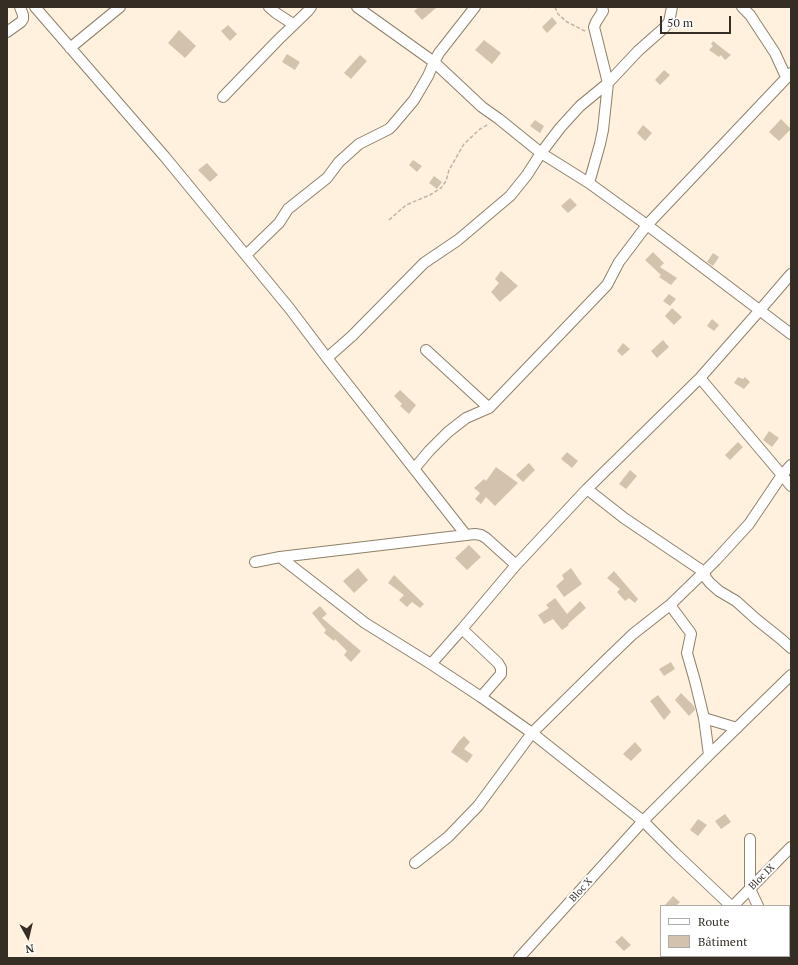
<!DOCTYPE html>
<meta charset="utf-8">
<style>
body{margin:0}
#map{position:relative;width:798px;height:965px;overflow:hidden;background:#fff1de;font-family:"PT Serif",serif}
canvas{display:block}
.frame{position:absolute;inset:0;border:8px solid #342e25;pointer-events:none}
.legend{position:absolute;left:660px;top:905px;width:130px;height:52px;box-sizing:border-box;background:#fff;border:1px solid #aeaba8;margin:0;padding:5px 7px;list-style:none;font-size:12px;color:#342e25}
.legend li{display:flex;align-items:center;gap:8px;height:20px}
.legend b{width:20px;border:1px solid #aeaba8}
.north{position:absolute;left:8px;top:917px;width:40px;height:40px;-webkit-text-stroke:3px #fff;paint-order:stroke;rotate:172deg;font-size:11px;font-weight:700;line-height:16px;text-align:center;color:#342e25}
.north::after{content:'';display:block;margin:auto;width:14px;height:18px;background:#342e25;clip-path:polygon(50% 0,100% 100%,50% 72%,0 100%)}
.scale{position:absolute;left:660px;top:16px;width:71px;height:18px;box-sizing:border-box;border:2px solid #342e25;border-top:0;padding-left:5px;font-size:12px;line-height:14px;white-space:nowrap;color:#342e25;-webkit-text-stroke:3px #fff;paint-order:stroke}
</style>
<div id="map">
<canvas width="798" height="965"></canvas>
<div class="frame"></div>
<ul class="legend">
<li><b style="height:5px;background:#fff"></b>Route</li>
<li><b style="height:11px;background:#d3c3ac"></b>Bâtiment</li>
</ul>
<div class="north">N</div>
<div class="scale">50 m</div>
</div>
<script>
const g = document.querySelector('canvas').getContext('2d');
g.lineJoin = 'round';
function fillPath(path, color) { g.fillStyle = color; g.fill(path, 'evenodd'); }
const toPath = rows => new Path2D(rows.map(r => 'M' + r).join(''));
function trace(path, color, width, dash) { g.strokeStyle = color; g.lineWidth = width; g.lineCap = dash ? 'butt' : 'round'; g.setLineDash(dash || []); g.stroke(path); }
function drawText(font, color, halo, rows, align = 'center') {
  g.font = font + ' "PT Serif",serif'; g.lineWidth = 4; g.setLineDash([]); g.textBaseline = 'middle'; g.strokeStyle = halo; g.fillStyle = color; for (const [text, x, y, turn = 0] of rows) {
    g.save(); g.translate(x, y); g.rotate((+turn || 0) * Math.PI / 180); g.textAlign = isNaN(turn) ? turn : align; if (halo) g.strokeText(text, 0, 0); g.fillText(text, 0, 0); g.restore();
  }
}
fillPath(toPath([
 [419,7,437,7,422,20,414,11],
 [552,17,557,23,547,33,542,27],
 [228,25,237,34,230,41,221,31],
 [179,30,196,46,185,58,168,43],
 [484,40,501,53,492,64,475,50],
 [713,41,723,49,731,55,725,60,721,55,719,57,709,50,713,46,711,44],
 [287,54,300,62,295,70,282,62],
 [360,55,367,61,351,79,344,73],
 [664,70,670,75,660,85,655,80],
 [781,119,791,129,779,141,769,132],
 [535,120,544,126,540,133,530,126],
 [643,125,652,133,645,141,637,133],
 [413,160,422,166,417,172,409,165],
 [207,163,218,175,210,182,198,170],
 [434,176,442,182,437,189,429,183],
 [570,198,577,205,568,213,561,206],
 [653,252,664,263,660,267,677,278,671,285,659,277,661,275,645,260],
 [713,253,719,257,713,266,707,262],
 [501,271,518,286,500,302,491,292,499,283,495,279],
 [669,294,676,299,670,306,663,301],
 [672,308,682,317,674,325,665,316],
 [712,319,719,325,714,331,707,326],
 [663,340,669,347,657,358,651,351],
 [623,343,630,349,622,356,617,351],
 [738,377,743,379,745,377,750,382,744,389,734,383],
 [400,390,416,405,409,414,400,406,402,404,394,396],
 [769,431,779,438,772,447,763,440],
 [738,442,743,447,730,460,725,455],
 [567,452,578,461,572,468,561,459],
 [529,463,535,470,523,482,516,475],
 [496,467,518,483,495,506,486,497,481,504,475,499,480,493,474,488,484,479,486,481],
 [630,470,637,476,626,489,619,484],
 [469,545,481,557,467,570,455,558],
 [358,568,368,580,354,593,343,581],
 [571,568,582,584,564,597,556,586,564,579,562,575],
 [614,571,638,599,635,603,629,598,625,601,617,592,620,589,607,578],
 [394,575,424,604,420,608,412,602,407,607,399,600,404,595,388,583],
 [555,598,567,614,580,601,586,608,568,624,569,625,562,630,553,619,544,624,538,615,549,608,546,605],
 [320,606,327,614,322,618,361,651,351,662,344,655,347,651,335,639,334,641,324,633,326,630,312,613],
 [671,662,675,669,664,676,659,669],
 [681,693,694,706,695,710,689,716,675,700],
 [658,695,671,712,664,720,650,701],
 [464,736,470,742,464,749,473,755,467,763,451,752,459,741],
 [635,742,642,750,631,761,623,754],
 [725,814,731,822,721,829,715,821],
 [698,819,707,825,698,836,690,830],
 [673,896,680,902,676,906,664,906],
 [622,936,631,945,624,951,615,942]
]), '#d3c3ac');
const minor = toPath([
 [35,7,165,157,290,309,327,358,466,535,475,534,481,535,486,538,516,565],
 [269,7,276,13,293,24],
 [357,7,434,62,482,107,499,119,541,153,589,183,647,225,791,73],
 [742,7,750,15,775,53,786,77],
 [7,32,21,22,23,19,23,15,20,7],
 [70,48,120,7],
 [223,97,278,40,308,11,311,7],
 [589,183,600,144,603,130,608,83,638,51,664,28,669,22,672,7],
 [246,255,279,223,288,209,327,178,339,162,359,144,389,129,392,126,414,100,428,76,434,62,439,53,475,7],
 [426,350,489,408],
 [327,358,352,336,424,263,458,240,510,196,527,175,541,153,560,128,580,106,608,83,594,27,596,22,603,11,602,7],
 [700,378,782,475,791,486],
 [791,465,782,475,749,524,716,560,704,572,670,605,633,634,606,660,532,733,481,697,501,674,501,668,498,663,462,629,516,565,587,489,624,518,704,572,706,578,710,583,719,591,736,601,756,619,781,639,791,648],
 [414,469,429,451,448,432,466,418,489,408,607,285,619,262,647,225,791,334],
 [587,489,700,378,760,310,791,274],
 [280,557,365,623,431,664],
 [255,562,280,557,466,535],
 [670,605,690,632,691,634,687,653,695,681,704,718,737,728],
 [462,629,431,664,481,697],
 [704,718,709,755],
 [750,839,750,889,758,906],
 [415,863,448,837,478,806,532,733,643,821,709,755,791,675],
 [733,906,791,847],
 [789,938,791,939],
 [519,958,643,821,674,852,731,906],
 [688,958,690,956]
]);
trace(minor, '#8f816a', 12);
trace(toPath([
 [528,7,529,8],
 [555,7,558,14,567,22,585,31],
 [389,220,406,205,430,195,441,188,446,181,449,170,464,144,480,129,489,124]
]), '#c1b5a5', 1.5, [4, 2]);
trace(minor, '#fff', 10);
drawText('10px', '#342e25', '#fff', [
 ["Bloc IX",762,877,-45],
 ["Bloc X",581,890,-48]
]);
</script>
